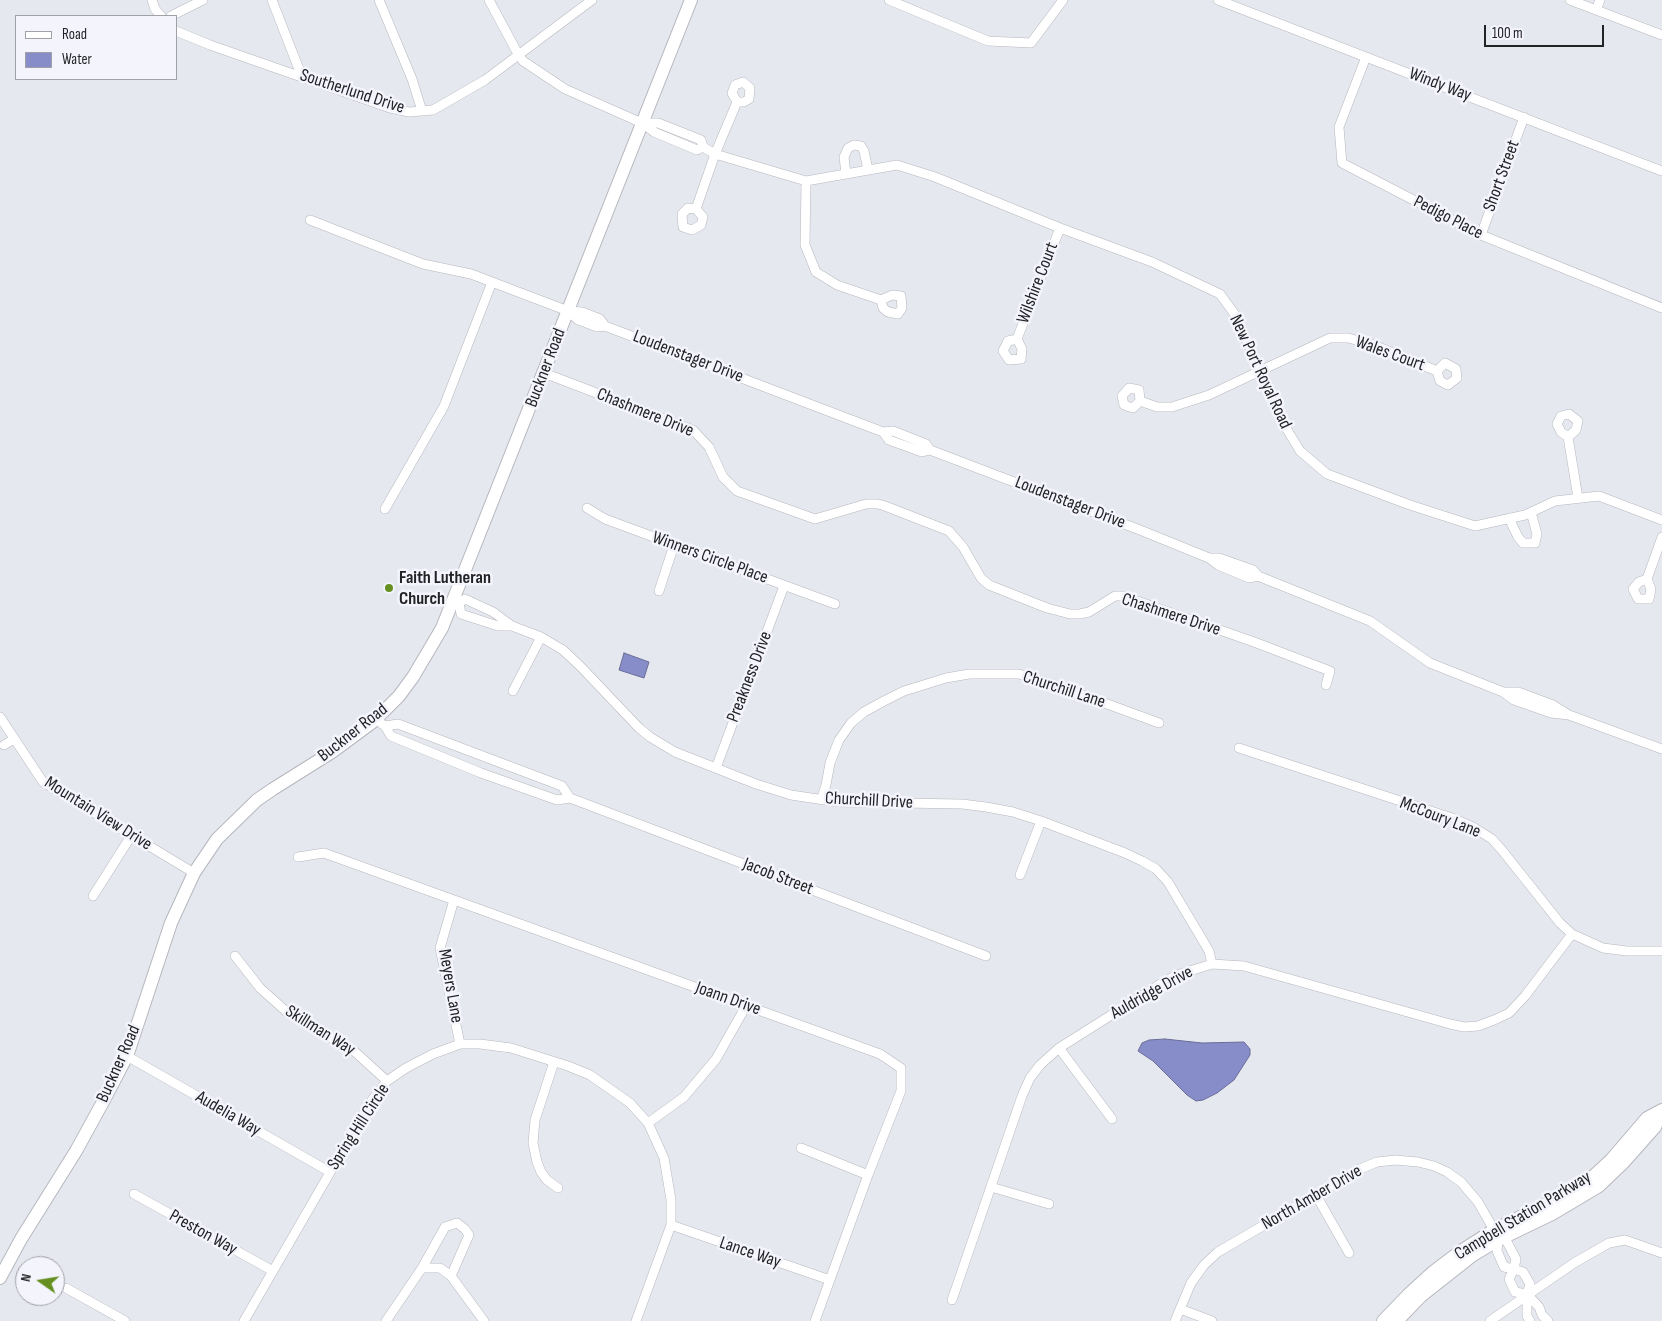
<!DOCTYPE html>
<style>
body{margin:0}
#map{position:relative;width:1662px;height:1321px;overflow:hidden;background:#e6e8ef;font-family:"Sofia Sans Condensed",sans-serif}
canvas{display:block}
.legend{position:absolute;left:15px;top:15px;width:162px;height:65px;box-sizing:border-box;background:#f4f5fc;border:1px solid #a0a1a6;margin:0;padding:6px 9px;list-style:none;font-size:15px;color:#232326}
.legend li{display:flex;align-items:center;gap:10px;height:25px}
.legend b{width:25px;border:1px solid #a0a1a6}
.north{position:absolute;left:15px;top:1256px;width:50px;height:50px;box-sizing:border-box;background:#f4f5fc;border:1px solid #a0a1a6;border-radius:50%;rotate:283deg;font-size:14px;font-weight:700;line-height:20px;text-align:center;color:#232326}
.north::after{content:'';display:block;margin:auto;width:18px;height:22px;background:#658f20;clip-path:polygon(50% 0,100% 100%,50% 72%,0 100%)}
.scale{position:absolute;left:1484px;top:25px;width:120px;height:22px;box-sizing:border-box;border:2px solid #232326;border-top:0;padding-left:6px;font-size:15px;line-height:18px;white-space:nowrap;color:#232326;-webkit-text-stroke:4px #f4f5fc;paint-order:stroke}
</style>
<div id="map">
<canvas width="1662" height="1321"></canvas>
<ul class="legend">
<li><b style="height:6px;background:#fff"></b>Road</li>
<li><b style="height:14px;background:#878dc8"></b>Water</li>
</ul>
<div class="north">N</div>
<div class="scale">100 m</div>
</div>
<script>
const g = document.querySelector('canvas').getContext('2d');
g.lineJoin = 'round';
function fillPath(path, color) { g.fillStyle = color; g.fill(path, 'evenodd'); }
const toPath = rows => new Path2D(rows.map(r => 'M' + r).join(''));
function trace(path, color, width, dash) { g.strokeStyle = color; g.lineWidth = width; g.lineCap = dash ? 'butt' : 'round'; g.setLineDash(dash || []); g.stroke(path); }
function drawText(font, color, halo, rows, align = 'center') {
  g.font = font + ' "Sofia Sans Condensed",sans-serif'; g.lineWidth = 5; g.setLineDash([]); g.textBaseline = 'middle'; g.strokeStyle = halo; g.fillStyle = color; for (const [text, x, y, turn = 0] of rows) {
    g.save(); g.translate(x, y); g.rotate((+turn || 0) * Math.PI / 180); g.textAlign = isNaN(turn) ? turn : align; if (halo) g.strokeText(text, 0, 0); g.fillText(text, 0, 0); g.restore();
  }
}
const water = toPath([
 [624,653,649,662,644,678,619,670,624,653],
 [1165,1039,1202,1043,1244,1042,1250,1049,1250,1055,1234,1080,1217,1093,1203,1100,1196,1101,1187,1095,1153,1061,1138,1051,1142,1043,1149,1040,1165,1039]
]);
fillPath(water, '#878dc8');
trace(water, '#696d97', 1);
const street = toPath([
 [152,0,155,9,161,16],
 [272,0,302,77],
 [379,0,412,79,422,111],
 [489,0,518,54,523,61,565,89,642,123,654,132,697,150,703,147,701,140,658,123,642,123],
 [889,0,988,41,1031,43,1063,0],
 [1218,0,1662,171],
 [1570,0,1662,35],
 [1596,10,1600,0],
 [171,16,203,0],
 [176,31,210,45,390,108,409,112,422,111,433,110,485,80,592,0],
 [1366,57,1339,127,1342,163,1481,235,1662,308],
 [703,147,715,154,806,181,897,165,935,177,1060,228,1152,262,1220,294,1236,316,1283,423,1300,451,1327,474,1410,505,1475,526,1525,515,1555,501,1599,496,1662,520],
 [846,174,844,157,848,148,854,145,861,146,864,151,868,170],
 [806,181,805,245,816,272,837,285,881,300,892,295,901,296,902,308,898,314,888,312,883,308,881,300],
 [696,209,703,217,701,225,692,230,683,227,682,214,688,208,696,209,715,154,737,102,732,93,735,85,743,82,750,88,749,99,744,102,737,102],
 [310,220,423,264,471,274,492,282,444,406,385,509],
 [1481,235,1524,117],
 [492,282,568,311,582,312,600,319,605,326],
 [568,311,578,320,584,322,597,327,605,326,883,432,893,431,926,444,930,450],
 [1017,339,1022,349,1021,359,1009,360,1003,351,1008,341,1017,339,1060,228],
 [544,373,693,430,709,447,723,477,737,491,815,519,866,504,878,504,885,506,949,531,963,547,981,578,989,585,1047,608,1070,614,1080,614,1089,612,1115,596,1123,596,1254,642,1330,671,1326,685],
 [1140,401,1133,408,1124,405,1122,396,1129,388,1139,390,1140,401,1157,407,1172,407,1209,395,1330,338,1348,338,1371,344,1437,371,1445,363,1456,369,1457,378,1448,385,1440,381,1437,371],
 [883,432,889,440,922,452,930,450,1140,530,1209,558,1218,565,1249,578,1258,576],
 [1568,437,1561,432,1557,424,1561,416,1569,414,1578,421,1576,430,1568,437,1578,498],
 [587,508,605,519,835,604],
 [1509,518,1518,537,1523,543,1535,543,1537,534,1531,512],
 [1209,558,1219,558,1253,570,1258,576,1370,621,1430,663,1503,692,1514,700,1551,713,1569,715],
 [1647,579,1639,582,1633,589,1638,599,1649,599,1651,589,1647,579,1662,537],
 [659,591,674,545],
 [465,599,493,612,512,626,498,626,461,614,459,603,465,599],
 [512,626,541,637,563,650,581,667,639,728,650,737,675,752,756,784,791,795,838,802,962,804,986,807,1013,812,1041,821,1125,853,1142,861,1156,869,1168,882,1209,951,1212,964],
 [513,691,541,637],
 [1503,692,1518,692,1553,705,1569,715,1662,749],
 [0,717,43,782,194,873],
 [382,724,385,726,398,724,562,786,570,798],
 [385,726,391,736,481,773,557,800,570,798,986,956],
 [4,745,14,739],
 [1239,748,1455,819,1473,827,1492,839,1501,849,1560,923,1572,934,1603,948,1627,951,1662,951],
 [716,768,784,586],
 [821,800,826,785,830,763,839,740,851,723,864,712,884,701,904,691,946,678,969,674,1019,674,1061,687,1159,723],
 [298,857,324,853,880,1054,901,1068,901,1091,868,1175,815,1321],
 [1020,875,1041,821],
 [93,896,131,836],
 [454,900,440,948,460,1044],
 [235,956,260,988,288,1013,354,1051,387,1081],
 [1059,1048,1112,1119],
 [127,1056,330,1172],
 [554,1062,535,1120,533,1143,537,1162,541,1172,547,1180,558,1188],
 [648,1123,684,1097,716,1059,746,1006],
 [801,1148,868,1175],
 [991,1187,1049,1204],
 [134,1194,273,1271],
 [1316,1195,1349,1253],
 [671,1225,830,1280],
 [422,1268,445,1227,457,1223,465,1229,469,1235,451,1276],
 [66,1288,125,1321],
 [952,1300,1022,1096,1030,1078,1040,1065,1059,1048,1162,983,1177,975,1212,964,1244,966,1450,1024,1464,1027,1478,1026,1494,1020,1509,1013,1525,996,1572,934],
 [1180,1309,1212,1321],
 [244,1321,372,1100,387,1081,406,1068,433,1054,460,1044,480,1044,511,1048,568,1066,590,1075,630,1103,648,1123,664,1158,671,1200,671,1225,636,1321],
 [386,1321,422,1268,440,1268,451,1276,484,1321],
 [1175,1321,1191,1283,1204,1265,1218,1252,1360,1169,1377,1162,1395,1160,1418,1162,1434,1166,1447,1172,1461,1182,1478,1202,1494,1230],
 [1490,1321,1574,1263,1609,1243,1625,1240,1662,1253],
 [1530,1321,1527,1316,1527,1294,1515,1292,1509,1279,1514,1269,1504,1267,1497,1251,1498,1240,1506,1240,1516,1259,1514,1269,1523,1272,1530,1284,1527,1294,1539,1307,1542,1315,1548,1321]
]);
const secondary = toPath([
 [0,1278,21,1239,76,1151,104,1100,127,1056,171,923,194,873,217,839,257,800,273,789,332,752,374,721,399,696,413,677,442,628,691,0],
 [1383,1321,1408,1295,1433,1272,1458,1253,1494,1230,1584,1185,1611,1160,1647,1118,1662,1110],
 [1397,1321,1421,1296,1473,1255,1498,1240,1552,1214,1599,1186,1623,1163,1655,1127,1662,1110]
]);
trace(street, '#b6b7be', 10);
trace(secondary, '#b6b7be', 14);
trace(street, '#fff', 9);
trace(secondary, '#fff', 12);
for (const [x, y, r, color] of [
 [389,588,5,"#658f20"]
]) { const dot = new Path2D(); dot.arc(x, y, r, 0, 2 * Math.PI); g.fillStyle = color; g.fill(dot); trace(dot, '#f4f5fc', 2); }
drawText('18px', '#232326', '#f4f5fc', [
 ["Windy Way",1440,85,21],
 ["Southerlund Drive",352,92,18],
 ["Short Street",1502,176,-70],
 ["Pedigo Place",1448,218,27],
 ["Wilshire Court",1038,283,-69],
 ["Wales Court",1390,354,20],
 ["Loudenstager Drive",688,357,21],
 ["Buckner Road",546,368,-69],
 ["New Port Royal Road",1260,372,65],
 ["Chashmere Drive",645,413,22],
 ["Loudenstager Drive",1070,503,21],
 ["Winners Circle Place",710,558,20],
 ["Chashmere Drive",1171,615,18],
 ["Preakness Drive",750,677,-69],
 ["Churchill Lane",1064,690,18],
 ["Buckner Road",353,733,-38],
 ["Churchill Drive",869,801,3],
 ["Mountain View Drive",98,814,32],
 ["McCoury Lane",1440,818,21],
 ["Jacob Street",778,877,21],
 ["Meyers Lane",450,986,80],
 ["Auldridge Drive",1152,993,-29],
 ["Joann Drive",728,999,20],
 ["Skillman Way",320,1031,32],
 ["Buckner Road",119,1064,-66],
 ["Audelia Way",228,1114,30],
 ["Spring Hill Circle",359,1127,-57],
 ["North Amber Drive",1312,1198,-30],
 ["Campbell Station Parkway",1523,1216,-31],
 ["Preston Way",203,1233,29],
 ["Lance Way",750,1253,19]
]);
drawText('bold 18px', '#232326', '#f4f5fc', [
 ["Faith Lutheran",399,578],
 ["Church",399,599]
], 'left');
</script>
